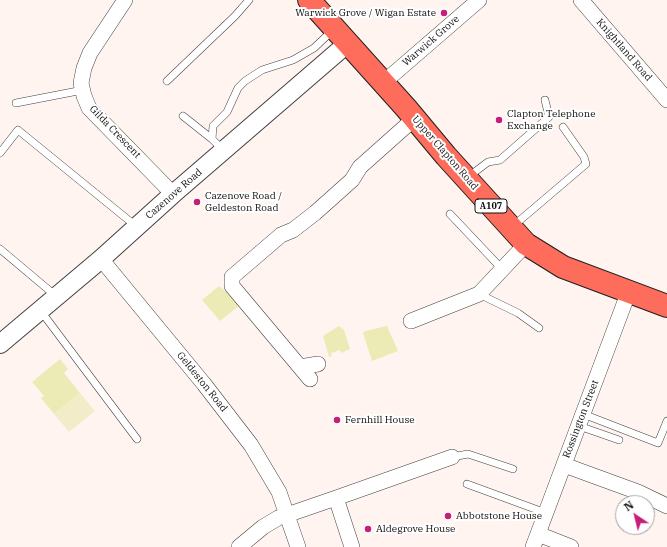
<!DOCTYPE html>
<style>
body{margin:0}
#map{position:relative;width:667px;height:547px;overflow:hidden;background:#fff4ef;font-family:"IBM Plex Serif",serif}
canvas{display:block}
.north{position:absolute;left:615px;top:495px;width:40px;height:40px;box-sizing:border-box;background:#fff;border:1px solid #9f9f9f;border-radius:50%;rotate:325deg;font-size:11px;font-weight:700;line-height:16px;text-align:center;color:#0e0e0e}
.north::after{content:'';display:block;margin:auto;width:14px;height:18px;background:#c61e7b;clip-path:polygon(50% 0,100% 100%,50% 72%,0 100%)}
</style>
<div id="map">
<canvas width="667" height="547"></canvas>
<div class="north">N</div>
</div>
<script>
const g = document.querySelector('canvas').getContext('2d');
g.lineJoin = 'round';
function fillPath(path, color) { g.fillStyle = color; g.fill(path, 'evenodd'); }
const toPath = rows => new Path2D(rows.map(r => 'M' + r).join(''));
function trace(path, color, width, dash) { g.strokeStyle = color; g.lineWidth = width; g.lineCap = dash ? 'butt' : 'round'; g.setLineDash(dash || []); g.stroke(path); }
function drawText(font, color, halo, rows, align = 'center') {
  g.font = font + ' "IBM Plex Serif",serif'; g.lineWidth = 4; g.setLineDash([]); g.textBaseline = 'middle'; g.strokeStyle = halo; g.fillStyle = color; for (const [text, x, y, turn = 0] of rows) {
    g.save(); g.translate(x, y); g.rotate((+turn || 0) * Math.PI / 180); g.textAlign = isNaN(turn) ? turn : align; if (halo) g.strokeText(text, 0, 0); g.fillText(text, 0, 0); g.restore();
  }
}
fillPath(toPath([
 [219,286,241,304,220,321,202,300],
 [339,326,344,330,350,349,341,353,340,350,331,353,332,356,329,357,323,336],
 [387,326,398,351,372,361,363,333,365,331],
 [60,359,68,369,64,373,80,393,54,414,41,398,44,396,32,382]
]), '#ecebb6');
fillPath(toPath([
 [80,393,95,411,69,432,54,414]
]), '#f3ecc9');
const service = toPath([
 [167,81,235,16,249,0],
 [16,103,83,90],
 [183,116,212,139],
 [223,150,212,139,213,126,227,112,238,88,245,81,262,70,293,60,314,48,333,30],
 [0,153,18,130,137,227],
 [468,177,488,162,500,160,549,117,545,100],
 [450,214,502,269],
 [512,227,586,164,584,157,563,127],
 [0,249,56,296],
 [479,294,518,313,539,328],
 [40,310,137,439],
 [583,414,658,443,667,421],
 [579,426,619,440],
 [452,457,468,454,513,469],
 [467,484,546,513]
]);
const minor = toPath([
 [125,0,90,53,84,68,81,83,84,96,89,108,173,194],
 [581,0,667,100],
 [383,83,479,0],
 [101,259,204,384,251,445,279,492,298,547],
 [411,321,479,294,526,244],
 [300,367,318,364],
 [310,379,232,286,232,277,281,235,293,230,315,213,352,180,360,167,415,118],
 [564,465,638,492,667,506],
 [336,498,452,457],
 [538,534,571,547],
 [239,547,263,527,278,518,336,498,352,547],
 [533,547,629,291]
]);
const tertiary = toPath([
 [0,344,101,259,173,194,348,43]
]);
const trunk = toPath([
 [309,0,406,108,446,156,526,244,563,267,667,306]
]);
trace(service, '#414141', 8);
trace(minor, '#414141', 16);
trace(tertiary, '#414141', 20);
trace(trunk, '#1f1f1f', 24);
trace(service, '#fff', 7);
trace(minor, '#fff', 15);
trace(tertiary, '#fff', 18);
trace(trunk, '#fe6c5c', 22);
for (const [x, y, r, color] of [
 [444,13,4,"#c61e7b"],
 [499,120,4,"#c61e7b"],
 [197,202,4,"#c61e7b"],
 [337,420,4,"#c61e7b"],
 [448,516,4,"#c61e7b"],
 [368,529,4,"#c61e7b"]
]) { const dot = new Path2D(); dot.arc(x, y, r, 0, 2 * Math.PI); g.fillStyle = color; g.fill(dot); trace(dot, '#fff', 1.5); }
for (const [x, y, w] of [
 [491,206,32]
]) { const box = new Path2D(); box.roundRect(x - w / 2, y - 7, w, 14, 3); g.fillStyle = '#fff'; g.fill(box); trace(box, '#0e0e0e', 1); }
drawText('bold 9px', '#0e0e0e', null, [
 ["A107",491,206]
]);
drawText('10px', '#0e0e0e', '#fff', [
 ["Warwick Grove / Wigan Estate",436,13,"right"],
 ["Clapton Telephone",507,114],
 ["Exchange",507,126],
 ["Cazenove Road /",205,196],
 ["Geldeston Road",205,208],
 ["Fernhill House",345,420],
 ["Abbotstone House",456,516],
 ["Aldegrove House",376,529]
], 'left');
drawText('10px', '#0e0e0e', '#fff', [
 ["Warwick Grove",431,41,-41],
 ["Knightland Road",624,50,49],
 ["Gilda Crescent",115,132,46],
 ["Upper Clapton Road",445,153,49],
 ["Cazenove Road",174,194,-41],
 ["Geldeston Road",202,382,51],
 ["Rossington Street",581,419,-69]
]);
</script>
